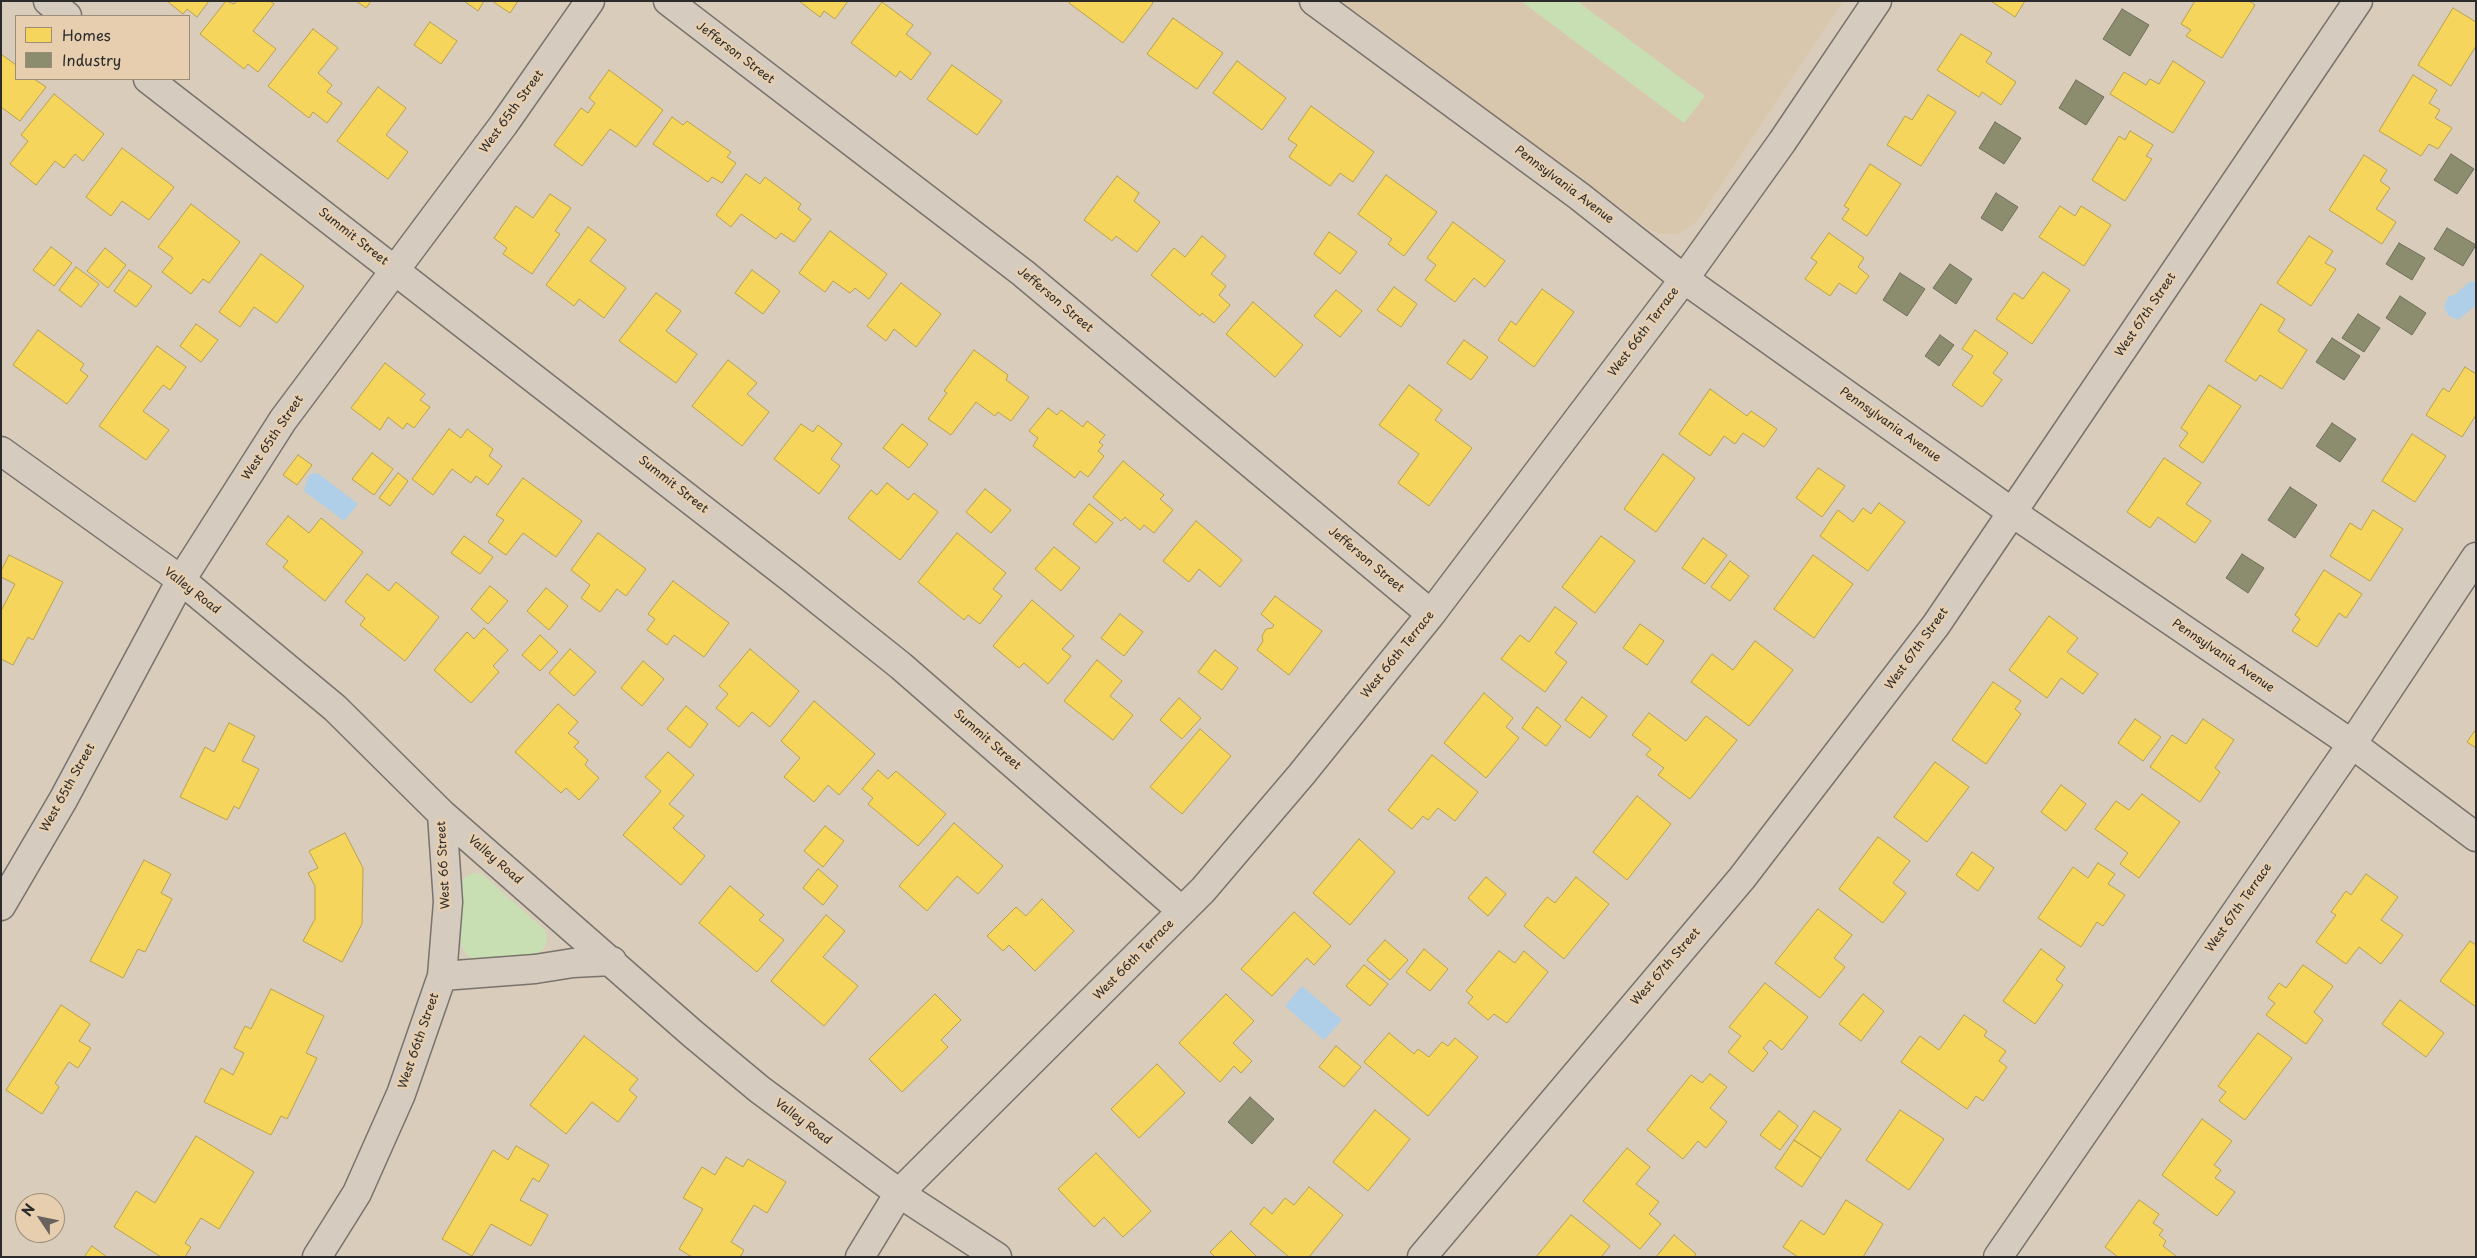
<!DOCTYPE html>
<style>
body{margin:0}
#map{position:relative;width:2477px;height:1258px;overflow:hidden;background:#d9ccbb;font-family:"Playpen Sans",sans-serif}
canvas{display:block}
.frame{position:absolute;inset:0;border:2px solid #2b2b2b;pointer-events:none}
.legend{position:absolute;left:15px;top:15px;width:175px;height:65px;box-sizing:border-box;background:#e6ceae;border:1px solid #9b8d7a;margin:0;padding:6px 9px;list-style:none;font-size:15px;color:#2b2b2b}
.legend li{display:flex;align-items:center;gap:10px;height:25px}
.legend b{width:25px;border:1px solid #9b8d7a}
.north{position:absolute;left:15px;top:1193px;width:50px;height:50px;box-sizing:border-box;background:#e6ceae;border:1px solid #9b8d7a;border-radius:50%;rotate:304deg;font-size:14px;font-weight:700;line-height:20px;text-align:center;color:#2b2b2b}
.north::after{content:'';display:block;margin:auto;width:18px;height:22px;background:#68635d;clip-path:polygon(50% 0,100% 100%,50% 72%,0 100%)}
</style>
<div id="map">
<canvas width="2477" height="1258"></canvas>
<div class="frame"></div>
<ul class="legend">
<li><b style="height:14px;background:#f6d55c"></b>Homes</li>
<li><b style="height:14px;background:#8c8c6e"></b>Industry</li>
</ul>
<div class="north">N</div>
</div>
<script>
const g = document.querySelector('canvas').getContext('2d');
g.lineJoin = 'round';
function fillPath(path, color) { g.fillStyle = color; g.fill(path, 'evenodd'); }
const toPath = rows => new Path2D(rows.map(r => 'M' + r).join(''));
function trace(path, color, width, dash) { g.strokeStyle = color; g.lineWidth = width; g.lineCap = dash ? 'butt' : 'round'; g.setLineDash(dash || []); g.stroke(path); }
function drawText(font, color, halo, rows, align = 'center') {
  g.font = font + ' "Playpen Sans",sans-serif'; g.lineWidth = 5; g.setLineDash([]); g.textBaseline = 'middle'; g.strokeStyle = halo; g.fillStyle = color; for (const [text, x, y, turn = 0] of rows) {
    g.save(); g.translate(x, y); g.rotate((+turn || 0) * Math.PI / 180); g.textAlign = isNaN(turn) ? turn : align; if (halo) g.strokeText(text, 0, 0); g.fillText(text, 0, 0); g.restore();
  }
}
fillPath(toPath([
 [1341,1,1843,1,1696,223,1678,234,1663,234,1653,232]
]), '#d9c7ad');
fillPath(toPath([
 [1521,1,1577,1,1705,96,1684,123],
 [472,873,482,874,546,931,547,941,543,950,536,954,477,960,468,956,461,945,461,887,464,878]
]), '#c8dfb4');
fillPath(toPath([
 [2476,281,2476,305,2458,320,2448,315,2444,307,2448,297,2456,294,2469,282],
 [313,473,319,474,358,504,344,521,304,491,308,477],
 [1302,986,1342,1020,1324,1040,1285,1006]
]), '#aecfe7');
const homes = toPath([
 [167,1,209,1,197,17,187,9,183,14,167,1],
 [226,1,234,4,237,1,270,1,274,4,253,31,276,49,258,72,248,64,244,69,200,34,226,1],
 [356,1,371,1,366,8,356,1],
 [464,1,484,1,478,11,464,1],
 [492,1,518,1,510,13,492,1],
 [799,1,848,1,835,19,824,11,820,17,799,1],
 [1070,1,1151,1,1153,3,1123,43,1069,3,1070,1],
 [1991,1,2025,1,2015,17,1991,1],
 [2195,1,2249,1,2255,5,2222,58,2186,36,2191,30,2181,24,2195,1],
 [882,2,913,25,906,34,931,53,911,80,900,71,896,77,851,43,882,2],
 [2453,8,2476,22,2476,46,2451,86,2418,65,2453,8],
 [1173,18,1223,53,1197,89,1147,54,1173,18],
 [430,22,457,41,441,64,414,45,430,22],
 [313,29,338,48,318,73,332,85,327,92,342,103,327,123,313,112,309,118,268,86,313,29],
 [1961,34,1992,53,1986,62,2016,82,2001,105,1982,92,1979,97,1937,70,1961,34],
 [1,54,16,65,16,79,34,79,46,87,20,121,1,107,1,54],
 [1237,61,1286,98,1262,130,1213,93,1237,61],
 [2173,61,2205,82,2173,133,2110,94,2124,72,2146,85,2150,79,2159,84,2173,61],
 [952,65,1002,101,977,135,927,99,952,65],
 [609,70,663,110,636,147,610,129,582,166,554,145,581,108,588,113,595,103,589,98,609,70],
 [2413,75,2437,90,2429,103,2440,110,2435,118,2452,128,2438,149,2429,144,2421,156,2379,131,2413,75],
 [378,87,406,108,386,135,408,152,388,179,337,141,378,87],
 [54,94,104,134,83,161,75,154,64,168,55,161,36,185,10,164,28,141,21,135,54,94],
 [1928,95,1956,112,1921,166,1887,145,1905,116,1912,120,1928,95],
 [1311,106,1374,152,1353,182,1340,173,1330,186,1289,157,1297,145,1288,139,1311,106],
 [672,117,683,125,687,121,731,152,727,157,736,163,722,183,712,177,708,182,653,144,672,117],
 [2130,131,2153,145,2146,156,2152,159,2125,201,2092,180,2119,136,2125,140,2130,131],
 [122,148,174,187,149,220,122,201,111,216,86,197,122,148],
 [2364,155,2387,170,2380,181,2390,188,2376,209,2396,222,2382,244,2329,210,2364,155],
 [1870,164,1901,184,1867,236,1842,219,1849,209,1844,206,1870,164],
 [746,174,760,184,765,177,801,204,798,209,811,219,794,242,781,233,776,239,741,214,731,227,716,215,746,174],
 [1386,175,1437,212,1404,256,1388,244,1392,239,1358,214,1386,175],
 [1117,176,1139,193,1134,201,1160,222,1137,252,1116,236,1112,241,1084,220,1117,176],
 [550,194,571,208,555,231,560,234,532,274,503,254,507,248,494,238,516,206,533,218,550,194],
 [191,204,240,242,209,283,203,279,191,294,162,272,173,258,158,247,191,204],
 [2060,206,2075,216,2081,206,2111,225,2084,266,2039,237,2060,206],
 [1453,222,1505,261,1485,287,1474,278,1455,302,1425,280,1436,265,1427,258,1453,222],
 [588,227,606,240,590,261,626,288,604,318,579,299,574,306,546,285,588,227],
 [830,231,887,274,869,299,855,288,850,293,833,281,825,292,799,273,830,231],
 [1329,232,1357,252,1340,274,1314,254,1329,232],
 [1829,233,1864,258,1858,267,1869,276,1856,294,1839,283,1830,296,1805,279,1817,262,1811,258,1829,233],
 [1202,236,1226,256,1211,274,1226,286,1219,295,1230,305,1214,323,1202,313,1200,316,1151,275,1174,248,1185,257,1202,236],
 [2309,236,2333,251,2325,263,2336,269,2311,306,2277,283,2309,236],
 [51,247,72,263,54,286,33,270,51,247],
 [105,248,126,265,108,288,87,271,105,248],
 [261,254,304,286,277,323,254,307,240,327,219,312,261,254],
 [76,267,99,284,81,307,59,290,76,267],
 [129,270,152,286,136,307,114,291,129,270],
 [752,270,780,291,763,314,735,293,752,270],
 [2043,272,2070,290,2032,344,1996,319,2014,293,2023,299,2043,272],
 [901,283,941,314,916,347,894,329,886,341,867,326,901,283],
 [1394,287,1417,304,1401,327,1377,310,1394,287],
 [1542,289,1574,312,1534,367,1498,340,1511,321,1516,325,1542,289],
 [1336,290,1362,311,1340,337,1314,316,1336,290],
 [656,293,681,311,666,331,697,354,676,383,619,341,656,293],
 [1253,302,1303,345,1275,377,1226,334,1253,302],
 [2261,304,2285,319,2278,331,2307,350,2282,389,2260,375,2256,381,2225,361,2261,304],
 [196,324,218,340,201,362,180,346,196,324],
 [38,330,84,364,80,370,88,376,67,404,13,365,38,330],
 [1975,330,2008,353,1993,373,2002,380,1982,407,1952,385,1973,356,1962,349,1975,330],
 [1464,340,1488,357,1471,380,1447,363,1464,340],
 [157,346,186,367,170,390,163,385,143,411,169,430,146,460,99,426,157,346],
 [974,350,1008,375,1006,380,1029,397,1011,421,998,412,995,416,976,402,951,435,928,419,947,393,944,391,974,350],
 [728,360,757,383,747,394,769,412,742,446,692,406,728,360],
 [385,363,425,394,420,400,430,407,414,428,407,423,403,429,388,417,380,430,351,408,385,363],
 [2465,367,2476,374,2476,415,2462,437,2426,415,2443,388,2449,392,2465,367],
 [1409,385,1442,410,1435,420,1472,448,1429,506,1398,483,1419,454,1379,425,1409,385],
 [2209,385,2241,406,2203,463,2179,446,2188,433,2181,428,2209,385],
 [1710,389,1747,416,1751,411,1777,429,1764,447,1743,433,1735,444,1724,436,1710,456,1679,434,1710,389],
 [1048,408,1057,415,1061,410,1083,427,1087,421,1105,435,1099,442,1103,445,1098,451,1104,456,1088,477,1080,471,1075,478,1033,446,1038,438,1029,431,1048,408],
 [801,424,813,432,818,425,842,444,831,459,840,466,819,494,774,459,801,424],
 [902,424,928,444,909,468,883,448,902,424],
 [449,429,461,438,467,429,493,449,489,456,502,466,488,485,476,476,471,483,452,469,433,495,412,479,449,429],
 [2412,434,2446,456,2415,502,2382,481,2412,434],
 [372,453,393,469,374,495,352,479,372,453],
 [1663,454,1695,478,1656,532,1624,509,1663,454],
 [298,455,312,465,297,485,283,475,298,455],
 [2164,458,2201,483,2186,504,2211,521,2195,543,2158,517,2150,528,2127,512,2164,458],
 [1123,461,1164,495,1160,499,1173,510,1154,533,1144,525,1140,530,1125,517,1121,521,1093,497,1123,461],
 [1818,468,1845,486,1822,517,1796,498,1818,468],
 [398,473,408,481,390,506,379,498,398,473],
 [523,478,582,521,556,557,523,533,506,555,488,542,504,520,496,515,523,478],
 [887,483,908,500,914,493,938,512,900,560,848,518,871,490,877,495,887,483],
 [985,489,1011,510,991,533,966,512,985,489],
 [1879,503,1905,522,1868,571,1820,536,1838,510,1853,522,1863,508,1871,514,1879,503],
 [1089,504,1113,523,1096,543,1073,524,1089,504],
 [2373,510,2403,529,2370,581,2330,556,2350,523,2361,530,2373,510],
 [288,516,309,533,321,518,363,552,325,601,283,567,288,561,266,544,288,516],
 [1196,521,1242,560,1220,587,1199,569,1189,582,1163,561,1196,521],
 [598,533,646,569,626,596,617,589,600,612,581,598,590,585,571,570,598,533],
 [957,533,1006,573,993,589,1002,596,980,624,968,615,964,620,918,582,957,533],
 [464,536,493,557,480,574,451,553,464,536],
 [1601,536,1635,561,1595,613,1562,587,1601,536],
 [1703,538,1727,555,1705,584,1682,568,1703,538],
 [1054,547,1080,568,1061,591,1035,569,1054,547],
 [9,555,63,582,33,640,28,637,13,665,1,659,1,611,15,584,1,577,1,571,9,555],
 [1813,555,1853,584,1814,638,1774,609,1813,555],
 [1730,561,1749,576,1730,601,1711,587,1730,561],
 [2324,570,2362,594,2346,618,2339,613,2317,647,2292,631,2300,619,2295,615,2324,570],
 [367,574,389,591,396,582,439,617,405,661,360,625,365,618,345,602,367,574],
 [673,581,729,623,704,657,674,635,667,645,647,630,655,619,648,614,673,581],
 [490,586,508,601,488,624,471,609,490,586],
 [546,588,568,606,549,630,527,611,546,588],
 [1275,596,1322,631,1289,675,1257,650,1263,641,1262,636,1266,629,1272,628,1274,625,1261,614,1275,596],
 [1032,600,1074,636,1062,649,1071,656,1048,684,1024,663,1019,668,993,646,1032,600],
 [1555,607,1577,623,1555,653,1567,662,1545,692,1501,659,1520,635,1529,642,1555,607],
 [1120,614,1143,632,1124,656,1101,638,1120,614],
 [2049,616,2078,638,2067,652,2098,674,2083,694,2061,678,2047,698,2009,670,2049,616],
 [1640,624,1664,641,1647,665,1623,648,1640,624],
 [484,628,508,650,493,666,499,672,471,703,434,670,467,632,474,639,484,628],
 [540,635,558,652,540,671,522,655,540,635],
 [1755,641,1793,670,1749,726,1691,682,1712,654,1733,670,1755,641],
 [570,649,596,672,574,696,549,673,570,649],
 [750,649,799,691,770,727,752,712,739,727,716,708,728,694,719,686,750,649],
 [1215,650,1238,668,1222,690,1198,672,1215,650],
 [1097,660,1122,681,1110,696,1133,715,1113,740,1064,701,1097,660],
 [643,661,664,679,642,706,621,688,643,661],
 [1993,682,2021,701,2015,709,2021,714,1986,764,1952,740,1993,682],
 [1484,693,1513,718,1506,727,1519,738,1486,778,1444,743,1484,693],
 [1582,697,1607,716,1590,738,1565,720,1582,697],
 [1179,698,1201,718,1182,739,1160,720,1179,698],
 [814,701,875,754,839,795,828,785,814,802,784,777,800,758,781,741,814,701],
 [558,704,578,722,568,733,579,742,574,747,588,760,585,765,599,778,579,800,566,788,561,793,515,752,558,704],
 [686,706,708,724,690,748,667,729,686,706],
 [1537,707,1561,726,1546,746,1522,728,1537,707],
 [1649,713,1686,741,1706,716,1737,740,1690,799,1658,775,1664,768,1646,755,1651,749,1632,735,1649,713],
 [2135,719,2161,737,2143,761,2118,743,2135,719],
 [2203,719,2234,740,2215,768,2220,772,2200,802,2150,767,2172,735,2186,744,2203,719],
 [229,723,255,736,242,761,259,769,239,809,234,806,227,820,180,797,205,747,214,752,229,723],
 [1200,729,1231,756,1182,814,1150,787,1200,729],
 [2476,729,2476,748,2467,742,2476,729],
 [668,752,694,775,669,804,684,816,673,828,705,856,681,885,623,835,661,791,645,777,668,752],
 [1432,755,1478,792,1455,821,1438,808,1428,820,1423,816,1412,829,1388,810,1432,755],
 [1935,762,1969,787,1927,842,1894,817,1935,762],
 [878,770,888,779,896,771,946,814,918,846,868,804,873,798,862,789,878,770],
 [2061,785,2086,804,2066,831,2041,812,2061,785],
 [2142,794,2180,822,2139,878,2120,864,2128,853,2095,829,2116,801,2129,810,2142,794],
 [1637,796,1671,824,1627,880,1593,852,1637,796],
 [954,823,1003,866,978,894,957,876,927,911,899,886,954,823],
 [825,826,844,841,823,867,804,851,825,826],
 [345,833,363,868,362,924,342,962,303,941,315,919,315,886,308,873,318,868,309,851,345,833],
 [1878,837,1910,861,1893,883,1906,893,1883,923,1839,889,1878,837],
 [1359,839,1395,872,1350,925,1313,893,1359,839],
 [1972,852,1994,868,1978,891,1956,875,1972,852],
 [144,860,171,874,161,893,172,899,145,952,138,949,123,978,90,961,144,860],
 [2098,863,2115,874,2108,884,2125,895,2103,926,2097,922,2081,947,2038,918,2073,867,2088,878,2098,863],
 [818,869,838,886,823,905,803,888,818,869],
 [2366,874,2398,897,2381,920,2403,935,2381,964,2359,947,2346,964,2316,942,2336,915,2331,912,2346,891,2351,895,2366,874],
 [1486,877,1506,894,1488,916,1468,898,1486,877],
 [1576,877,1609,904,1564,959,1524,926,1547,897,1555,903,1576,877],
 [730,886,764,915,759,920,784,940,757,972,699,923,730,886],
 [1042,899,1074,931,1035,971,1009,945,1003,951,987,936,1016,907,1026,916,1042,899],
 [1818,909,1852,935,1834,958,1845,967,1820,998,1775,963,1818,909],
 [1294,912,1331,946,1314,965,1307,958,1272,996,1241,969,1294,912],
 [826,915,845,931,823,957,858,986,824,1026,771,981,826,915],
 [1385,940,1408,960,1390,980,1367,960,1385,940],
 [2470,941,2476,945,2476,1007,2440,981,2470,941],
 [1424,949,1448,969,1430,991,1406,972,1424,949],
 [2041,949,2065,967,2056,980,2063,985,2035,1024,2003,1001,2041,949],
 [1499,951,1515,963,1524,951,1548,972,1507,1023,1494,1014,1488,1020,1468,1003,1473,997,1466,991,1499,951],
 [1364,965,1388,984,1370,1006,1346,986,1364,965],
 [2303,965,2333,986,2314,1012,2323,1020,2306,1044,2266,1015,2275,1003,2268,998,2279,983,2286,988,2303,965],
 [1765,983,1808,1017,1782,1050,1770,1040,1763,1048,1768,1053,1753,1072,1728,1052,1741,1036,1729,1027,1765,983],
 [271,989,324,1016,306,1053,317,1058,287,1119,281,1116,271,1135,204,1102,221,1068,233,1075,244,1053,234,1048,245,1026,251,1029,271,989],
 [935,994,961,1020,941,1040,948,1047,902,1092,869,1059,935,994],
 [1226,994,1254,1021,1233,1043,1252,1061,1241,1073,1234,1066,1220,1082,1179,1043,1226,994],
 [1863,994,1884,1011,1861,1041,1839,1024,1863,994],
 [2400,1000,2444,1033,2426,1057,2382,1024,2400,1000],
 [61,1005,90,1024,79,1041,91,1048,78,1068,69,1062,55,1083,59,1087,42,1114,6,1090,61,1005],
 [1964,1015,1987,1031,1984,1036,2006,1051,1999,1061,2007,1067,1983,1101,1976,1096,1967,1109,1901,1062,1920,1036,1939,1050,1964,1015],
 [1389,1033,1414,1054,1418,1049,1429,1057,1442,1042,1448,1046,1455,1038,1478,1057,1428,1116,1364,1062,1389,1033],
 [2258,1033,2292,1058,2245,1120,2219,1101,2226,1092,2218,1086,2258,1033],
 [584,1036,638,1079,629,1090,637,1097,618,1122,592,1102,566,1134,530,1105,584,1036],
 [1336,1046,1361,1067,1344,1087,1319,1067,1336,1046],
 [1157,1064,1185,1093,1139,1138,1111,1109,1157,1064],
 [1710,1074,1727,1087,1710,1108,1727,1122,1706,1148,1698,1141,1683,1159,1647,1130,1691,1075,1702,1083,1710,1074],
 [1375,1110,1410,1139,1368,1191,1333,1162,1375,1110],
 [1900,1110,1944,1139,1909,1190,1866,1160,1900,1110],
 [1779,1111,1798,1126,1780,1150,1760,1135,1779,1111],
 [1814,1111,1841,1129,1821,1158,1794,1140,1814,1111],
 [2202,1119,2232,1141,2214,1165,2221,1170,2215,1178,2235,1192,2217,1216,2162,1175,2202,1119],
 [196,1136,254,1172,219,1229,201,1218,185,1243,191,1247,185,1257,161,1257,114,1227,136,1191,155,1203,196,1136],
 [1794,1140,1821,1158,1802,1187,1775,1168,1794,1140],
 [516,1146,549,1165,539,1182,533,1178,520,1200,548,1215,531,1246,491,1224,472,1256,442,1239,493,1150,508,1160,516,1146],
 [1627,1148,1650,1167,1636,1184,1659,1202,1649,1214,1661,1224,1640,1249,1583,1201,1627,1148],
 [1096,1153,1151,1211,1123,1237,1104,1217,1094,1227,1058,1189,1096,1153],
 [726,1157,743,1167,748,1159,786,1182,767,1213,754,1205,731,1242,744,1250,740,1257,692,1257,679,1249,703,1209,683,1198,702,1167,715,1175,726,1157],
 [1309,1187,1343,1215,1309,1257,1289,1257,1250,1224,1264,1207,1272,1214,1285,1198,1294,1205,1309,1187],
 [1846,1200,1883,1224,1863,1257,1798,1257,1783,1247,1801,1220,1824,1235,1846,1200],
 [2139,1200,2159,1214,2153,1223,2163,1230,2159,1235,2166,1241,2163,1246,2177,1257,2118,1257,2105,1247,2139,1200],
 [1571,1215,1610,1246,1601,1257,1536,1257,1571,1215],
 [1231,1231,1257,1257,1215,1257,1210,1252,1231,1231],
 [1674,1235,1696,1254,1694,1257,1656,1257,1674,1235],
 [92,1246,107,1257,84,1257,92,1246]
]);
fillPath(homes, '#f6d55c');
trace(homes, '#b9a24d', 1);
const industry = toPath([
 [2122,9,2149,25,2130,56,2103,39,2122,9],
 [2076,80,2104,97,2086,125,2059,108,2076,80],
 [1995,122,2021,138,2004,164,1979,148,1995,122],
 [2451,154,2474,169,2457,194,2434,180,2451,154],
 [1996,193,2018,207,2002,231,1981,218,1996,193],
 [2447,228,2476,245,2463,266,2434,249,2447,228],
 [2399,243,2425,258,2412,280,2386,264,2399,243],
 [1950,264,1972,279,1956,304,1933,288,1950,264],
 [1900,273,1925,289,1907,316,1883,300,1900,273],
 [2400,296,2426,313,2412,335,2386,318,2400,296],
 [2358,314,2380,328,2364,352,2342,338,2358,314],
 [1940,335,1954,345,1939,366,1925,356,1940,335],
 [2332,338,2360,356,2344,380,2316,362,2332,338],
 [2332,423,2356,439,2340,462,2316,446,2332,423],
 [2290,487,2317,505,2295,538,2268,520,2290,487],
 [2242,554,2264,568,2248,593,2226,578,2242,554],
 [1250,1097,1274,1119,1252,1144,1228,1122,1250,1097]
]);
fillPath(industry, '#8c8c6e');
trace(industry, '#6f6f5a', 1);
const minor = toPath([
 [48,1,67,16],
 [668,1,1023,273,1431,614],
 [1314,1,1579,196,1684,279,2013,513,2352,744,2476,837],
 [148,79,791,578,901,666,1182,911],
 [1,451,181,580,335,708,442,814,693,1034,759,1089,899,1193,997,1257],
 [442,814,448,902,442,976],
 [1,906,63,800,181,580,283,420,504,124,590,1],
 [317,1257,357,1193,401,1094,442,976,535,969,573,963,612,961],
 [860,1257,899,1193,1203,890,1301,775,1431,614,1684,279,1782,142,1877,1],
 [1422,1257,1742,878,1936,625,2358,1],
 [1998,1257,2352,744,2476,557]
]);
trace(minor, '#79736c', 31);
trace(minor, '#d5cbbf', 28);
drawText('12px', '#2b2b2b', '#e6ceae', [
 ["Jefferson Street",735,53,37],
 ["West 65th Street",512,112,-54],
 ["Pennsylvania Avenue",1564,185,37],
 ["Summit Street",353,237,38],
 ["Jefferson Street",1055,300,40],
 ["West 67th Street",2146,315,-56],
 ["West 66th Terrace",1644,332,-53],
 ["Pennsylvania Avenue",1890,425,35],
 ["West 65th Street",273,438,-56],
 ["Summit Street",673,485,38],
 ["Jefferson Street",1366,560,40],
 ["Valley Road",192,591,38],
 ["West 67th Street",1917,649,-54],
 ["West 66th Terrace",1398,655,-51],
 ["Pennsylvania Avenue",2223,656,34],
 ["Summit Street",987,740,41],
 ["West 65th Street",68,788,-61],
 ["Valley Road",495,860,41],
 ["West 66 Street",444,865,-93],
 ["West 67th Terrace",2239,908,-55],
 ["West 66th Terrace",1134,960,-45],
 ["West 67th Street",1666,967,-49],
 ["West 66th Street",419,1041,-71],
 ["Valley Road",803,1122,37]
]);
</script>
